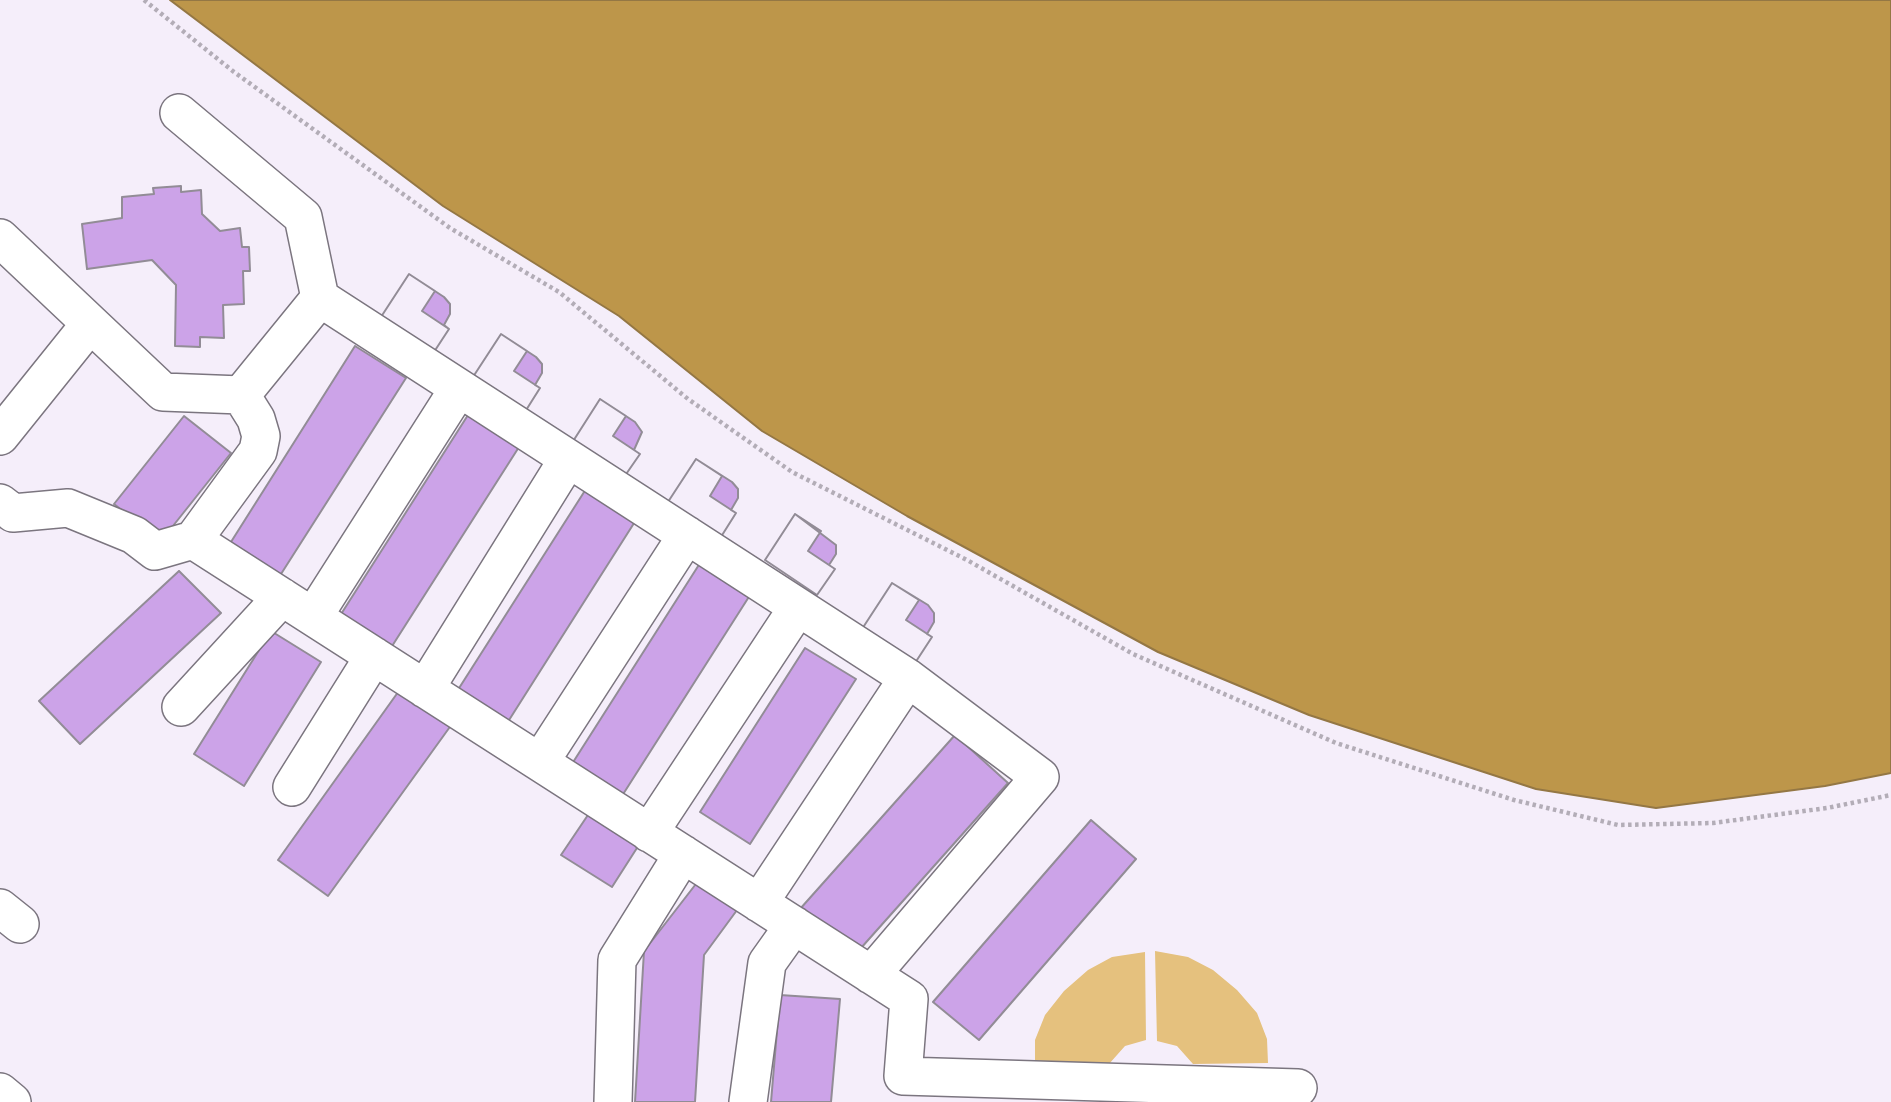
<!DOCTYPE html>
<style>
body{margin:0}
canvas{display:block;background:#f5eefa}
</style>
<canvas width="1891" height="1102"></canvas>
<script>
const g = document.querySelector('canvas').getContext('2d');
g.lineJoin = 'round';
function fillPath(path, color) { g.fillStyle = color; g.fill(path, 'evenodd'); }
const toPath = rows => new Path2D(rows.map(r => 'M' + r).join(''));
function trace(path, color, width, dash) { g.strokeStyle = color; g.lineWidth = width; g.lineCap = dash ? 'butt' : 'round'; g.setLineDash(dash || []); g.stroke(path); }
fillPath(toPath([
 [1155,951,1188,957,1213,970,1237,990,1257,1013,1267,1039,1268,1063,1193,1064,1177,1046,1157,1041],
 [1145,952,1146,1040,1125,1046,1109,1064,1035,1065,1035,1040,1045,1015,1064,991,1088,970,1112,957]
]), '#e5c17e');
const water = toPath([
 [170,0,1891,0,1891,773,1825,786,1656,808,1536,789,1309,715,1158,652,907,516,762,431,619,316,443,206,170,0]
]);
fillPath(water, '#bd964a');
trace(water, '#947744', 2);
const building = toPath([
 [181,186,181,192,201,190,202,214,220,231,240,228,242,247,249,247,250,271,243,271,244,304,223,305,224,338,200,337,200,347,175,346,176,285,152,260,87,269,82,224,122,218,122,197,154,194,153,188,181,186],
 [409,274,435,291,422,311,449,329,432,355,379,320,409,274],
 [409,274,444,297,450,304,450,314,444,325,449,329,432,355,379,320,409,274],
 [501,334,536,357,542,364,542,373,535,385,540,388,523,415,471,380,501,334],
 [501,334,527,351,514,371,540,388,523,415,471,380,501,334],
 [355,346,406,378,274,585,224,553,355,346],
 [600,399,626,416,613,436,640,454,622,480,570,446,600,399],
 [600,399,635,422,642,432,634,450,640,454,622,480,570,446,600,399],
 [468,415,519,447,387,654,336,622,468,415],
 [184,416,231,453,161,541,114,504,184,416],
 [696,459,722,476,710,496,736,513,719,540,666,505,696,459],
 [696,459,732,482,738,489,738,498,731,510,736,513,719,540,666,505,696,459],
 [586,489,636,520,504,728,454,696,586,489],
 [795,514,821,531,808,551,835,569,817,595,765,560,795,514],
 [795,514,836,545,836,554,829,565,835,569,817,595,765,560,795,514],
 [702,560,752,592,620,799,570,767,702,560],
 [179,571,221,613,80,744,39,701,179,571],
 [892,583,919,600,906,620,932,637,915,663,862,629,892,583],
 [892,583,928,605,934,613,934,622,927,634,932,637,915,663,862,629,892,583],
 [271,631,321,662,244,786,194,754,271,631],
 [805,648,856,679,750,844,700,812,805,648],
 [401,688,452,724,328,896,278,860,401,688],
 [955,735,1008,783,853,957,800,909,955,735],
 [594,806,644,837,612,887,561,855,594,806],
 [1091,820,1136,859,979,1040,933,1002,1091,820],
 [699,880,740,906,704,955,695,1102,635,1102,644,951,699,880],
 [780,995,840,999,831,1102,771,1102,780,995]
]);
fillPath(building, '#cca3e8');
trace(building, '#928c96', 2);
const minor = toPath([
 [0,238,163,392,241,395,320,298,303,217,179,113],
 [320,298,908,678,1040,777,871,975],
 [0,436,90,324],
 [0,503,13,513,68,508,134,535,155,551,193,540,258,451,261,436,256,419,241,395],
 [193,540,909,999,903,1076,1298,1088],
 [313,617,459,388],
 [425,689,568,459],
 [181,707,282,597],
 [540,762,687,535],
 [292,787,374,656],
 [649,833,798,607],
 [759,903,908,678],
 [0,908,20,924],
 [0,1092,12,1102],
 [613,1102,617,960,683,854],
 [748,1102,767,963,794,925]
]);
trace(minor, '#7b757f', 40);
trace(toPath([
 [144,0,234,72,450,228,559,292,688,399,792,472,967,560,1133,654,1336,743,1514,800,1618,825,1713,823,1827,808,1891,795]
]), '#b3adb7', 4.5, [3.5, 3.5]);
trace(minor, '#fff', 37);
</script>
